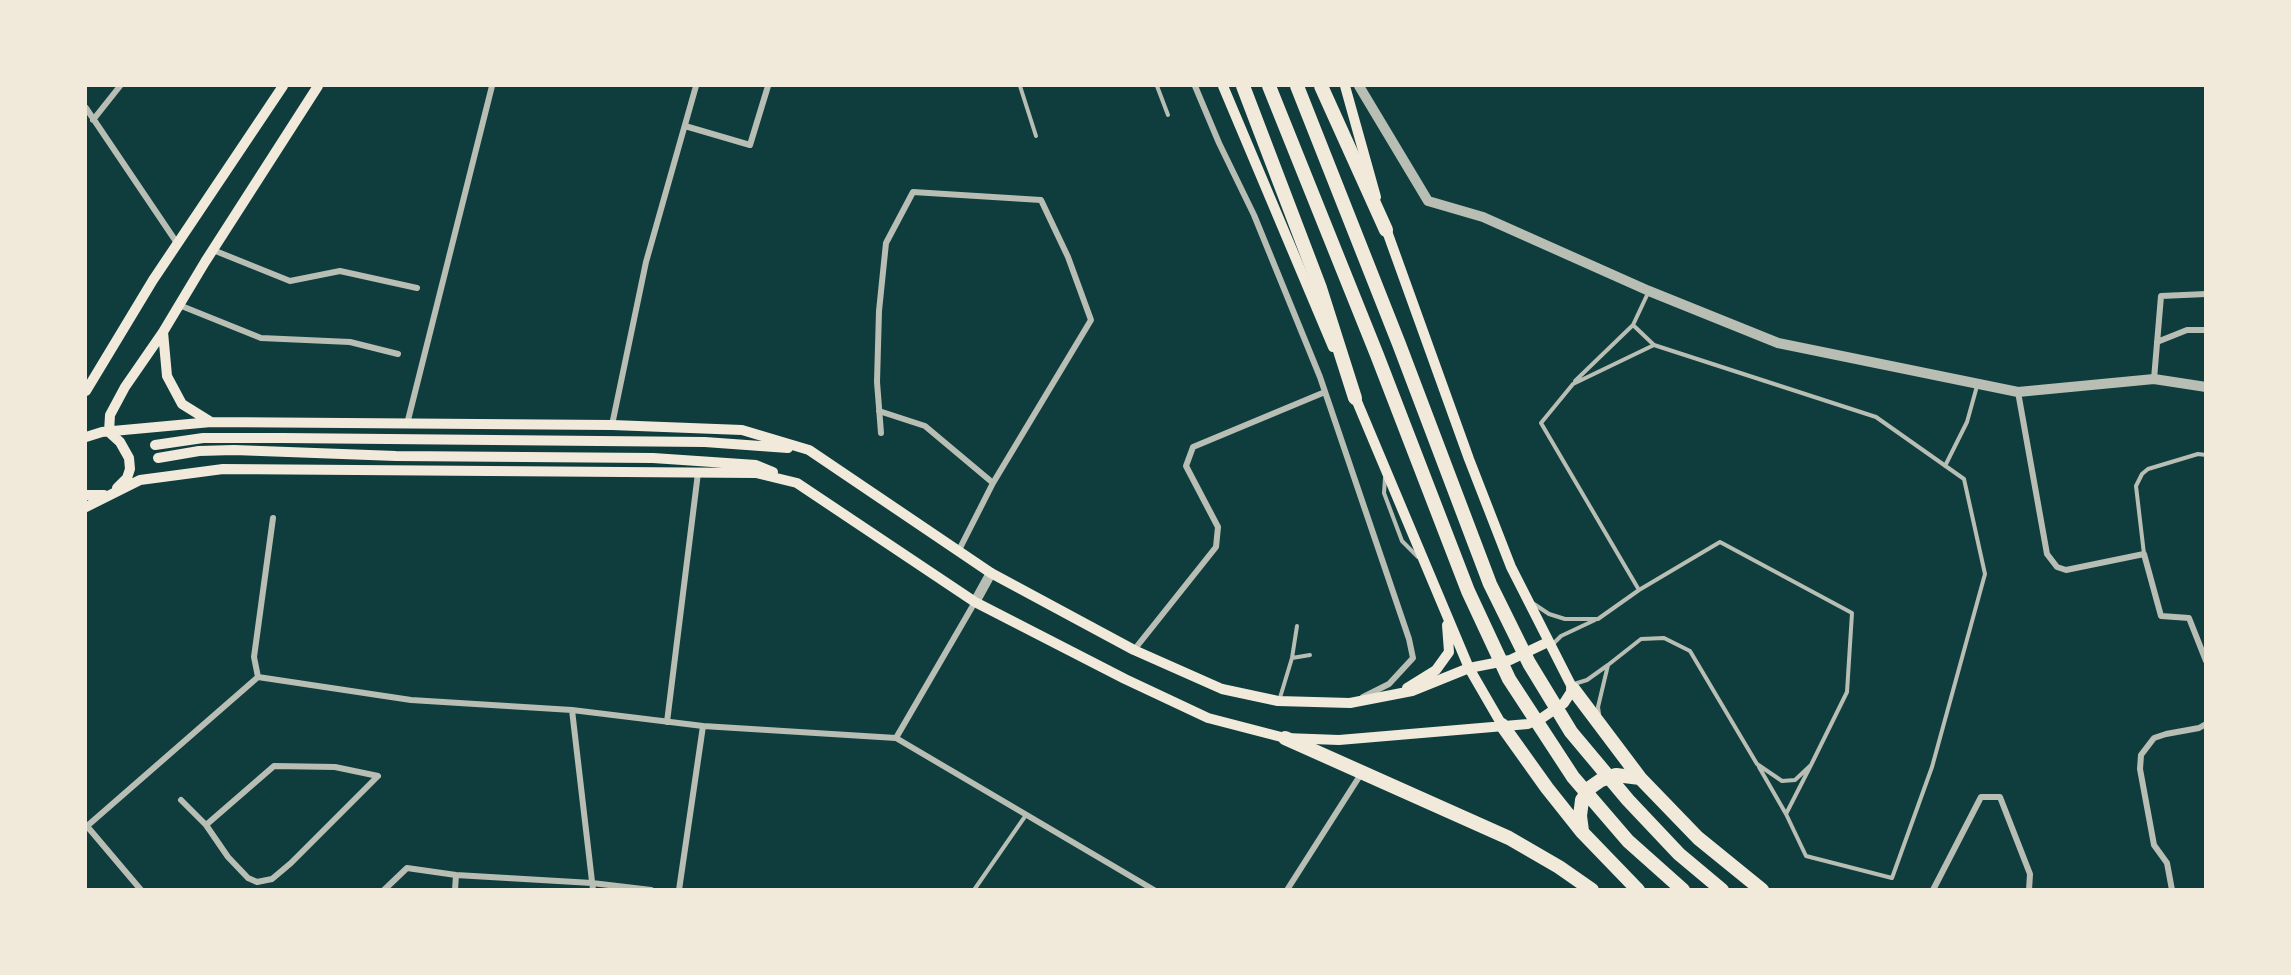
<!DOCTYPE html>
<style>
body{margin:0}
#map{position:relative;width:2291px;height:975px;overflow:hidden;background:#0f3d3e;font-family:"Golos Text",sans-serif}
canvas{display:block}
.frame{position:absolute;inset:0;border:87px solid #f1e9da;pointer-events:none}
</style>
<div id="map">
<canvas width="2291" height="975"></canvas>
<div class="frame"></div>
</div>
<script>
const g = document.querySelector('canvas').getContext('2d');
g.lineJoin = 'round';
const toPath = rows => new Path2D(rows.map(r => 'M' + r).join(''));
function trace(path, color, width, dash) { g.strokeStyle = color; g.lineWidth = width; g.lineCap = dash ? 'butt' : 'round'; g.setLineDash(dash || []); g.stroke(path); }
trace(toPath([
 [1020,86,1036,136],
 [1157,86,1168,115],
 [1633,325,1654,345],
 [1575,381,1633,325,1648,293],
 [1945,466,1967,422,1977,386],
 [1385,478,1384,493,1402,541,1418,557],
 [2144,554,2136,486,2142,474,2148,469,2198,454,2206,455],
 [1639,590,1541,423,1573,384,1654,345,1876,417,1964,479,1985,574,1932,767,1892,878,1806,856,1786,814,1811,765],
 [1534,604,1549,614,1565,619,1598,619,1639,590,1720,542,1852,613,1847,692,1811,765,1795,780,1782,781,1757,764,1690,651,1664,638,1641,639,1608,665,1598,707,1599,714],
 [1552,645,1561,636,1595,620],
 [1292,658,1310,655],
 [1574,684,1587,680,1608,665],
 [1279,701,1292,658,1297,626],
 [1759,767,1786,814],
 [974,890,1026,815]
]), '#b8beb3', 4);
trace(toPath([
 [1195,86,1219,143,1254,215,1320,377,1409,639,1413,658,1389,684,1363,697],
 [86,108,177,243],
 [93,120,120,86],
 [685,126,750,145,768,86],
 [213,250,290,281,340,271,417,288],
 [179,305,261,338,350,342,398,354],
 [2157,342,2187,330,2206,330],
 [2154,379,2161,296,2206,294],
 [2018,392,2047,554,2057,567,2066,570,2144,554,2161,616,2189,618,2206,661],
 [879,411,925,426,993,483],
 [407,424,492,86],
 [612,425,646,262,696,86],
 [881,433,877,382,879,311,886,243,913,192,1041,200,1068,257,1091,320,993,483,958,552],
 [1134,650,1216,547,1218,527,1186,466,1193,447,1325,392],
 [258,677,254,657,273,518],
 [572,710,593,890],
 [667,722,698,473],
 [896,738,1154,890],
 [181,800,206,825,228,857,248,878,257,882,272,879,291,863,378,776,335,767,274,766,206,825],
 [86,825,141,890],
 [86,827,258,677,411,700,572,710,703,726,896,738,975,602],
 [384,890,407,868,456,875,592,883,651,890],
 [455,890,456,875],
 [679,890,703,726],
 [1287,890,1361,774],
 [1933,890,1981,797,2000,797,2030,874,2029,890],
 [2172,890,2167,863,2154,845,2140,769,2141,755,2154,738,2166,734,2199,728,2206,724]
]), '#b8beb3', 6);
trace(toPath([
 [1359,86,1428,201,1483,217,1649,291,1778,343,2018,392,2154,379,2206,387],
 [975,602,991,573]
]), '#b8beb3', 10);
trace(toPath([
 [1223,86,1333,347],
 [1345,86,1376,197],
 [163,332,167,376,182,404,211,422],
 [86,391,153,280,283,86],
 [1353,392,1469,668,1502,725],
 [109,432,110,415,125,387,163,332,205,262,318,86],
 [109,432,120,442,129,458,130,469,127,478,117,488],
 [86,437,102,432,211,422,612,425,742,430,809,450,991,573,1134,650,1222,689,1278,701,1350,703,1412,691,1469,668,1510,660,1548,642],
 [155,445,203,438,282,438,705,442,788,448],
 [158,458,199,451,234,450,396,456,653,458,756,465,773,472],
 [86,495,104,495],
 [86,507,140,480,223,469,756,473,797,483,975,602,1125,679,1208,718,1285,738,1339,740,1528,724,1542,718,1564,703,1573,689,1511,567,1469,459,1384,223],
 [1407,688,1436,670,1449,652,1447,625]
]), '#f1e9da', 10);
trace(toPath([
 [1243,86,1320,288,1355,398],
 [1269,86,1377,355,1468,591,1509,679,1573,777,1628,841,1683,890],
 [1297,86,1399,344,1490,584,1529,663,1571,732,1628,800,1679,854,1722,890],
 [1321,86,1386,230],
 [1573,689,1640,778,1698,838,1762,890],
 [1502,725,1547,788,1582,832,1638,890],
 [1285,738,1509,838,1559,867,1592,890],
 [1582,831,1580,816,1582,800,1591,787,1601,780,1616,775,1640,778]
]), '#f1e9da', 14);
</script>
